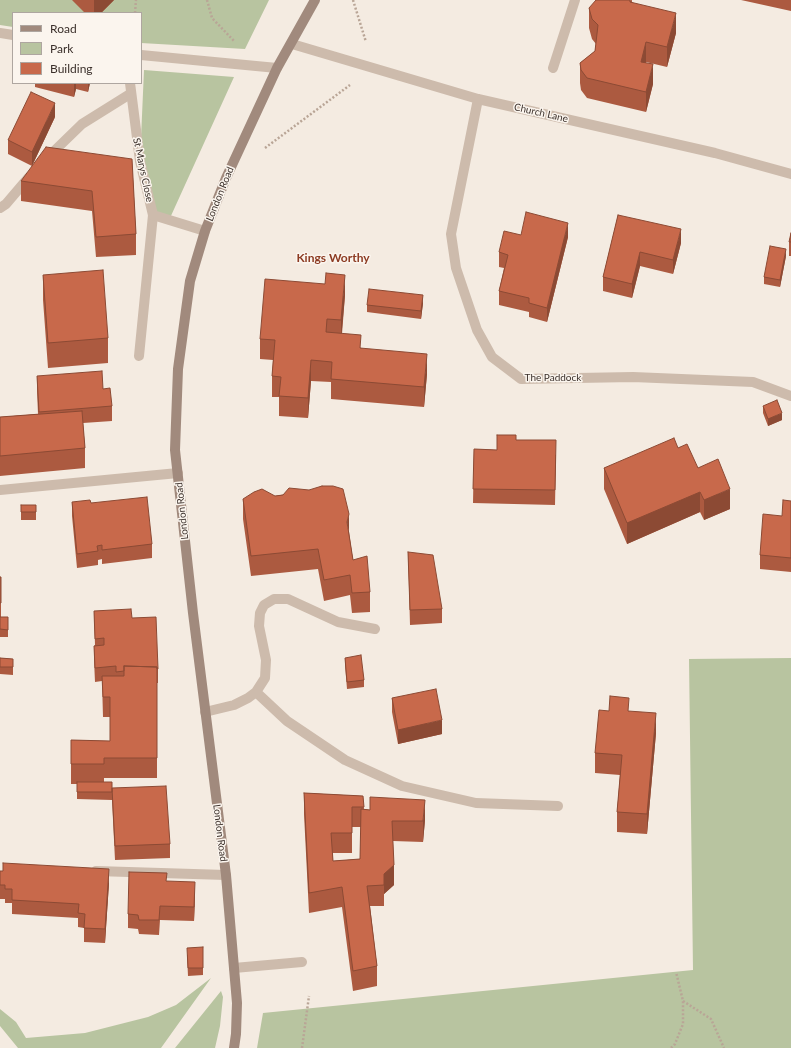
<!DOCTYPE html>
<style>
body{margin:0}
#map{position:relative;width:791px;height:1048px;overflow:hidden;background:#f4ebe1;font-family:Lato,sans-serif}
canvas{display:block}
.legend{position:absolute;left:12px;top:12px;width:130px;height:72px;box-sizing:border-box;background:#fbf5ee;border:1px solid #aea6a0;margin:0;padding:5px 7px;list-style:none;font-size:12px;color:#3b302b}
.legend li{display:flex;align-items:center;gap:8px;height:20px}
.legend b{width:20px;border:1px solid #aea6a0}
</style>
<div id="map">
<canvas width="791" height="1048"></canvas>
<ul class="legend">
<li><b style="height:5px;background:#a18a7d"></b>Road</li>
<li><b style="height:11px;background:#b8c4a0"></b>Park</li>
<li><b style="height:11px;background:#c8694b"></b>Building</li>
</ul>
</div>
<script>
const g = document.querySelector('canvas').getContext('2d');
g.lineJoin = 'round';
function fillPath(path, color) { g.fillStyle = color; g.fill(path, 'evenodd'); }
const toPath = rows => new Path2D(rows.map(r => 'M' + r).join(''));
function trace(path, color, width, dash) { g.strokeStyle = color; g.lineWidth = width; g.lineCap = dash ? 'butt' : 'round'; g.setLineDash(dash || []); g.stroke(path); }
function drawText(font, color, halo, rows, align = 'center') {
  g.font = font + ' Lato,sans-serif'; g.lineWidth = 3; g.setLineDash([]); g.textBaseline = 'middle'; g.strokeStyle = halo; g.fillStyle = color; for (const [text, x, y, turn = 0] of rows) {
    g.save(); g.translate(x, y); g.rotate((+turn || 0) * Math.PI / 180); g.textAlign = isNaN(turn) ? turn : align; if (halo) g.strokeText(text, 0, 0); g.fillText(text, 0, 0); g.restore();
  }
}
fillPath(toPath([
 [0,0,269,0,245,49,141,43,141,13,13,13,13,27,0,25],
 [144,70,234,77,170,218,151,212,140,161],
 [791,658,791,1048,257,1048,263,1013,693,970,689,659],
 [211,978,161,1048,18,1048,0,1026,0,1009,16,1022,26,1038,85,1033,148,1017,176,1005],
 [221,991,223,997,220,1026,215,1048,175,1048]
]), '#b8c4a0');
trace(toPath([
 [207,0,212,18,235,42],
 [353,0,366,42],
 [135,13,136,0],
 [265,148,350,85],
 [683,1001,711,1019,724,1048],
 [302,1048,309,996],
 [671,1048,675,1044,683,1024,683,1001,676,972]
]), '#b9a596', 2.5, [2, 2]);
trace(toPath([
 [0,33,13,35],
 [553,68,575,0],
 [47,158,82,124,130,94],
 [0,208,6,204,29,177],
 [139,356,153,215],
 [0,490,178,473],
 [256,692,287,721,345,760,402,786,476,803,558,806],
 [205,712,234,705,248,698,256,692,265,678,266,660,259,626,260,613,264,605,274,599,288,599,338,622,375,629],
 [96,871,226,875],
 [234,968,302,962]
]), '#cdbbac', 10);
trace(toPath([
 [292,44,478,99,715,153,791,174],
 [141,55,277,68],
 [130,83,140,161,153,215,205,231],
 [478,99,451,234,456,268,477,330,492,357,521,379,633,377,753,382,791,396]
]), '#cdbbac', 10);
trace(toPath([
 [234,1048,236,1034,237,1003,226,875,193,613,175,450,178,369,190,281,205,231,226,178,277,68,315,0]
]), '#a18a7d', 10);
fillPath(toPath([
 [72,0,114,0,101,13,85,13],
 [632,0,632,2,676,33,667,67,646,62,653,84,646,112,587,98,581,90,580,83,580,63,595,51,596,44,592,39,589,28,589,8],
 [741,0,791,0,791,11],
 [35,83,90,83,88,92,76,89,74,97,35,87],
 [55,117,32,166,8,154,8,140],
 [132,159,136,234,136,255,96,257,92,211,21,201,21,181],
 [618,215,681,243,673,274,640,266,632,298,603,291,603,277],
 [791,233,791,256,789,256,789,242],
 [521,235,568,237,547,322,529,317,529,312,499,305,499,291,504,268,499,267,499,252],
 [786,256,780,287,764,284,764,277],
 [43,275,108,338,108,363,48,368,43,300],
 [345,295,342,334,361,348,427,374,424,407,331,399,331,382,311,381,308,418,279,416,279,397,272,397,272,376,273,360,260,359,260,339],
 [423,303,421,319,367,312,367,305],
 [37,376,103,389,112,406,112,421,83,423,85,448,85,468,0,476,0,417,38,414,37,390],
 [763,406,782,420,768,426,763,413],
 [516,440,556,455,555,505,473,503,474,449,497,450],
 [678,448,698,468,730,509,704,520,700,512,627,544,604,489,604,468],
 [309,490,349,532,353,560,370,592,370,612,352,613,350,595,324,601,318,569,251,576,243,519,243,499,275,496],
 [791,501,791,572,760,569,760,555],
 [72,502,91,503,152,544,152,558,102,564,102,559,98,560,98,565,77,568,72,516],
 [21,505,36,505,36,520,21,520],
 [408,552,442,609,442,623,410,625],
 [0,577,1,577,1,617,8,617,8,637,0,637],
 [94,611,132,618,158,669,158,683,157,683,157,778,104,778,104,782,112,788,170,844,170,858,115,860,112,800,77,799,77,784,71,784,71,740,110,741,110,717,103,717,102,681,95,682,94,660,94,646,95,645],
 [0,658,13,659,13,675,0,674],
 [345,658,364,680,364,687,347,689,345,665],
 [392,698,442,734,398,744,392,712],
 [609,711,629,711,656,733,647,834,617,832,617,812,620,775,595,773,595,753],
 [304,793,363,796,364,809,425,820,423,842,393,841,394,885,384,894,384,906,370,906,377,966,377,986,353,991,342,907,309,913,304,814],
 [352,827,361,827,360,859,333,861,333,853,352,853],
 [0,871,109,883,105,943,84,942,84,928,78,927,78,918,12,914,12,903,5,903,5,899,0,899],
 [167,881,195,896,194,921,160,920,159,935,139,934,138,929,128,928,128,914],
 [203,947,203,975,188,976,187,955]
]), '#ac5a40');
fillPath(toPath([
 [94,0,114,0,101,13,94,13],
 [676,13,676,33,667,67,667,47],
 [646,42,646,62,641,82,641,62],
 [653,64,653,84,646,112,646,92],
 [74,83,76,83,76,89,74,97],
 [88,83,90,83,88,92],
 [55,103,55,117,32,166,32,152],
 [568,223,568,237,547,322,547,308],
 [681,229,681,243,673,274,673,260],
 [786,249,786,256,780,287,780,280],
 [640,252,640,266,632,298,632,284],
 [345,275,345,295,341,340,341,320],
 [423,295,423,303,421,319,421,311],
 [427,354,427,374,424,407,424,387],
 [311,360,311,381,308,418,308,398],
 [782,413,782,420,768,426,768,419],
 [730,489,730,509,704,520,704,500],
 [700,492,700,512,627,544,627,523],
 [349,514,349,534,347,522],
 [656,713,656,733,647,834,647,814],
 [442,720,442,734,398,744,398,730],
 [425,800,425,820,423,842,423,821],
 [394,865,394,885,384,894,384,874],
 [109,869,109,883,105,943,105,929],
 [195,882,195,896,194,921,194,907]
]), '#8c4a34');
const building = toPath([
 [596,0,630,0,630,2,676,13,667,47,646,42,641,62,653,64,646,92,587,78,581,70,580,63,595,51,598,25,592,19,589,8,596,0],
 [31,92,55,103,32,152,8,140,31,92],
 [46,147,132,159,136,234,96,237,92,191,21,181,46,147],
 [526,212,568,223,547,308,529,303,529,298,499,291,508,255,499,252,504,231,521,235,526,212],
 [618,215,681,229,673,260,640,252,632,284,603,277,618,215],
 [791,233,791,242,789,242,791,233],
 [770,246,786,249,780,280,764,277,770,246],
 [103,270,108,338,48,343,43,275,103,270],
 [326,273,345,275,341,320,327,319,326,332,361,335,360,348,427,354,424,387,331,379,332,362,311,360,308,398,279,396,281,377,272,376,275,340,260,339,265,279,325,284,326,273],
 [369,289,423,295,421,311,367,305,369,289],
 [102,371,103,389,110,388,112,406,39,412,37,376,102,371],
 [777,400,782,413,768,419,763,406,777,400],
 [82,411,85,448,0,456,0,417,82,411],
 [497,435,516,435,516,440,556,440,555,490,473,489,474,449,497,450,497,435],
 [674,438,678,448,687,444,698,468,718,459,730,489,704,500,700,492,627,523,604,468,674,438],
 [322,486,333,486,343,489,349,514,347,522,353,560,367,556,370,592,352,593,350,575,324,580,318,549,251,556,243,499,254,492,262,489,275,496,283,495,289,488,309,490,322,486],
 [147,497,152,544,102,550,102,545,97,546,98,551,77,554,72,502,90,500,91,503,147,497],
 [783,500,791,501,791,558,760,555,763,514,782,516,783,500],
 [21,505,36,505,36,512,21,512,21,505],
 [408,552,433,555,442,609,410,610,408,552],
 [0,577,1,577,1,603,0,603,0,577],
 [131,609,132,618,156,617,158,669,157,669,157,667,124,666,124,671,116,672,116,666,95,668,94,646,104,645,104,638,95,639,94,611,131,609],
 [0,617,8,617,8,630,0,629,0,617],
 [361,655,364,680,347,682,345,658,361,655],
 [0,658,13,659,13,667,0,667,0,658],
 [124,666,157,667,157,758,104,758,104,764,71,764,71,740,110,741,110,697,103,697,102,676,124,676,124,666],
 [436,689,442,720,398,730,392,698,436,689],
 [610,696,629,698,628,711,656,713,647,814,617,812,622,755,595,753,599,710,609,711,610,696],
 [77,782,112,782,112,792,77,792,77,782],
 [166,786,170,844,115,846,112,788,166,786],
 [304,793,363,796,364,807,352,807,352,833,331,833,333,861,360,859,361,809,370,810,370,797,425,800,423,821,392,821,394,865,384,874,384,885,367,886,377,966,353,971,342,887,309,893,304,793],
 [3,863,109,869,105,929,84,928,85,914,78,913,79,904,12,900,12,889,5,889,5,885,0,885,0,871,3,871,3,863],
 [129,872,167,873,166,881,195,882,194,907,160,906,159,920,139,920,138,915,128,914,129,872],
 [203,947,203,968,188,968,187,948,203,947]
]);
fillPath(building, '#c8694b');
trace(building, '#8c4a34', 1);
drawText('10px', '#3b302b', '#fbf5ee', [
 ["Church Lane",541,113,13],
 ["St Marys Close",143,170,78],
 ["London Road",220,194,-68],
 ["The Paddock",553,378],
 ["London Road",182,511,-96],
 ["London Road",220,833,83]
]);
drawText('bold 12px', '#8c3b22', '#fbf5ee', [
 ["Kings Worthy",333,258]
]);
</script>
